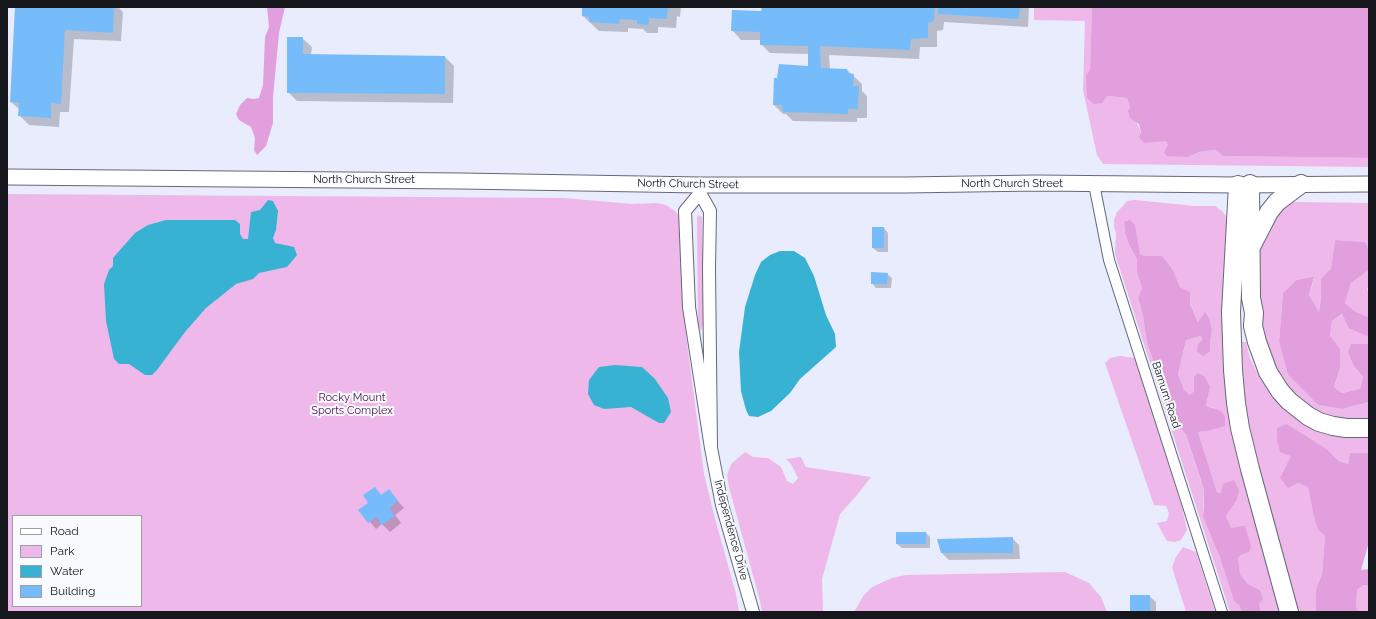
<!DOCTYPE html>
<style>
body{margin:0}
#map{position:relative;width:1376px;height:619px;overflow:hidden;background:#e8ecfd;font-family:Raleway,sans-serif}
canvas{display:block}
.frame{position:absolute;inset:0;border:8px solid #15171c;pointer-events:none}
.legend{position:absolute;left:12px;top:515px;width:130px;height:92px;box-sizing:border-box;background:#f9fafe;border:1px solid #9e9fa4;margin:0;padding:5px 7px;list-style:none;font-size:12px;color:#15171c}
.legend li{display:flex;align-items:center;gap:8px;height:20px}
.legend b{width:20px;border:1px solid #9e9fa4}
</style>
<div id="map">
<canvas width="1376" height="619"></canvas>
<div class="frame"></div>
<ul class="legend">
<li><b style="height:5px;background:#fff"></b>Road</li>
<li><b style="height:11px;background:#eeb8eb"></b>Park</li>
<li><b style="height:11px;background:#38b2d3"></b>Water</li>
<li><b style="height:11px;background:#76bbfa"></b>Building</li>
</ul>
</div>
<script>
const g = document.querySelector('canvas').getContext('2d');
g.lineJoin = 'round';
function fillPath(path, color) { g.fillStyle = color; g.fill(path, 'evenodd'); }
const toPath = rows => new Path2D(rows.map(r => 'M' + r).join(''));
function trace(path, color, width, dash) { g.strokeStyle = color; g.lineWidth = width; g.lineCap = dash ? 'butt' : 'round'; g.setLineDash(dash || []); g.stroke(path); }
function drawText(font, color, halo, rows, align = 'center') {
  g.font = font + ' Raleway,sans-serif'; g.lineWidth = 4; g.setLineDash([]); g.textBaseline = 'middle'; g.strokeStyle = halo; g.fillStyle = color; for (const [text, x, y, turn = 0] of rows) {
    g.save(); g.translate(x, y); g.rotate((+turn || 0) * Math.PI / 180); g.textAlign = isNaN(turn) ? turn : align; if (halo) g.strokeText(text, 0, 0); g.fillText(text, 0, 0); g.restore();
  }
}
fillPath(toPath([
 [1034,7,1092,7,1090,69,1086,77,1107,96,1127,98,1130,108,1141,132,1139,137,1157,141,1166,141,1168,145,1188,157,1199,152,1215,150,1223,156,1369,158,1369,167,1103,164,1097,155,1083,90,1085,21,1034,20],
 [7,194,564,198,633,204,656,203,666,205,675,211,681,219,683,226,682,286,686,334,704,474,714,515,736,594,739,612,7,612],
 [13,516,141,516,141,606,13,606],
 [1135,200,1195,206,1215,206,1222,211,1229,220,1235,440,1244,480,1270,573,1282,612,1261,612,1259,604,1260,590,1248,584,1240,574,1238,558,1241,555,1249,552,1245,525,1231,528,1226,516,1237,500,1217,492,1198,432,1207,431,1213,408,1206,406,1210,387,1194,391,1190,395,1184,391,1178,374,1186,340,1201,336,1202,340,1210,351,1210,342,1212,331,1198,322,1190,303,1189,292,1180,287,1173,270,1162,257,1144,256,1140,254,1124,222,1125,233,1129,245,1137,259,1137,273,1142,288,1138,298,1143,316,1147,343,1175,421,1186,435,1204,490,1203,517,1220,558,1234,601,1239,605,1242,612,1230,612,1115,254,1116,233,1114,227,1114,220,1117,212,1122,207,1127,201],
 [1296,202,1369,203,1369,249,1365,242,1335,240,1331,268,1321,279,1321,298,1319,313,1309,295,1314,278,1296,280,1283,293,1279,342,1288,375,1318,405,1342,409,1369,402,1369,421,1364,422,1320,416,1290,390,1276,371,1265,346,1261,320,1259,259,1262,237,1271,218,1288,203],
 [698,215,702,217,703,324,701,331,698,327,697,218],
 [1369,270,1369,286,1367,289,1369,295,1369,317,1356,312,1345,303,1351,283],
 [1343,314,1367,336,1369,335,1369,344,1351,344,1354,366,1363,377,1360,389,1342,393,1334,387,1340,368,1330,336,1332,321],
 [1241,342,1246,342,1250,358,1260,378,1282,403,1369,433,1369,453,1350,453,1348,464,1339,461,1327,449,1287,424,1291,455,1298,483,1308,487,1314,518,1318,530,1325,536,1322,574,1316,589,1316,612,1294,612,1252,446,1245,397],
 [1120,356,1135,358,1182,507,1187,530,1181,540,1175,542,1167,541,1157,523,1167,521,1169,513,1166,506,1154,505,1105,363,1110,358],
 [745,452,753,457,768,458,781,467,787,481,793,484,798,478,791,464,786,459,801,457,806,467,871,477,857,495,840,514,822,579,823,612,762,612,760,601,729,487,727,475,731,464],
 [1183,547,1196,552,1215,612,1186,612,1172,567,1176,557],
 [1065,572,1089,583,1101,597,1107,612,854,612,864,595,872,587,892,578,906,575],
 [1363,585,1369,586,1369,612,1359,612,1356,607,1357,590]
]), '#eeb8eb');
fillPath(toPath([
 [267,7,285,7,279,33,273,97,273,123,266,146,257,155,254,150,255,138,251,127,239,120,236,114,240,105,247,98,254,99,259,98,263,85,265,37,269,27],
 [1092,7,1369,7,1369,158,1223,156,1215,150,1199,152,1188,157,1167,156,1164,152,1168,145,1166,141,1144,143,1139,137,1141,132,1139,124,1130,118,1128,111,1130,108,1127,98,1107,96,1102,103,1094,104,1087,98,1086,76,1090,69],
 [1130,220,1135,225,1140,254,1144,256,1162,256,1173,270,1180,287,1190,292,1190,304,1198,322,1205,312,1209,318,1212,331,1210,342,1210,351,1203,356,1197,351,1198,344,1202,340,1201,336,1186,340,1178,374,1184,390,1190,395,1194,391,1194,377,1198,373,1205,377,1210,387,1206,406,1221,411,1225,416,1225,426,1207,431,1198,432,1217,492,1221,493,1223,484,1234,480,1239,490,1237,500,1226,516,1231,528,1245,525,1251,547,1249,552,1241,555,1238,558,1240,574,1248,584,1260,590,1263,599,1259,604,1261,612,1242,612,1239,605,1234,601,1220,558,1203,517,1204,504,1204,490,1199,474,1186,435,1175,421,1147,343,1143,316,1138,298,1142,288,1137,273,1137,259,1129,245,1125,233,1124,222],
 [1335,240,1365,242,1369,249,1369,270,1351,283,1345,303,1356,312,1369,317,1369,335,1367,336,1349,328,1342,314,1332,321,1330,336,1340,349,1340,368,1334,387,1342,393,1360,389,1363,377,1354,366,1348,352,1351,344,1369,344,1369,402,1342,409,1318,405,1288,375,1279,342,1283,293,1296,280,1314,277,1309,295,1319,312,1321,298,1321,279,1331,268],
 [1287,424,1327,449,1339,461,1348,464,1350,453,1369,453,1369,542,1361,570,1369,569,1369,586,1363,585,1357,590,1356,607,1359,612,1316,612,1316,589,1322,574,1325,536,1318,530,1314,518,1308,487,1298,483,1288,488,1280,478,1291,456,1280,452,1277,439,1277,428]
]), '#e19fde');
fillPath(toPath([
 [268,200,273,201,278,211,276,230,273,238,275,243,294,247,297,255,287,267,259,273,253,279,236,284,206,308,185,332,157,370,152,375,145,375,129,364,119,364,114,359,106,321,104,284,109,270,113,266,113,258,135,233,148,225,166,220,235,220,240,224,240,234,243,239,248,239,251,212,260,210],
 [780,251,794,251,805,258,814,276,826,315,835,334,836,347,800,379,790,393,771,411,758,417,749,416,746,410,741,391,739,352,745,307,755,275,761,262,770,255],
 [615,365,642,367,655,379,668,398,671,412,664,423,659,423,631,407,604,409,594,405,588,394,589,380,599,367]
]), '#38b2d3');
fillPath(toPath([
 [16,7,118,7,123,12,121,41,74,39,69,112,60,112,59,127,29,125,20,116,20,110,11,102],
 [583,7,681,7,680,17,677,16,676,28,658,27,658,33,647,33,643,29,628,28,628,32,599,31,583,16],
 [763,7,1029,7,1028,27,944,22,943,30,937,31,937,47,920,47,919,59,829,55,830,69,847,70,862,84,862,91,867,96,867,118,857,118,857,122,793,121,786,114,783,114,774,105,778,79,809,67,809,54,770,53,761,44,761,40,741,40,732,30,762,12],
 [302,38,312,47,311,55,445,57,454,66,453,103,297,101,288,92],
 [884,228,888,233,888,252,878,252,873,248],
 [887,274,892,278,891,288,876,288,872,283],
 [374,488,382,496,389,491,404,508,395,515,401,523,390,532,382,524,376,529,360,510,370,503],
 [926,533,930,537,930,548,902,548,897,544],
 [1012,538,1019,545,1020,559,949,560,942,553],
 [1149,596,1156,602,1156,612,1131,612]
]), '#0003');
fillPath(toPath([
 [15,7,114,7,113,33,65,30,61,104,51,103,51,118,18,116,19,103,10,102],
 [582,7,668,7,667,19,649,18,649,25,637,24,637,20,620,19,619,24,589,22,589,17,582,16],
 [762,7,935,7,934,21,928,23,928,38,911,39,910,50,820,46,821,68,847,69,848,73,854,74,853,86,859,86,858,109,848,109,848,114,783,112,782,105,773,105,774,78,777,78,779,64,808,66,808,46,760,45,760,32,731,31,732,10,761,11],
 [938,7,1020,7,1019,19,938,14],
 [287,37,303,37,303,54,445,56,445,94,287,93],
 [872,227,884,227,884,248,872,248],
 [871,272,888,273,887,284,871,284],
 [375,487,381,495,389,489,398,501,389,508,395,516,382,525,376,517,368,523,358,510,368,503,363,495],
 [896,532,926,532,926,544,896,544],
 [1013,537,1013,553,941,553,937,539],
 [1130,595,1150,595,1150,612,1130,612]
]), '#76bbfa');
const minor = toPath([
 [1094,184,1109,260,1222,612]
]);
const tertiary = toPath([
 [711,448,709,268,710,211,700,193,685,211,689,307,711,448,722,505,753,612]
]);
const primary = toPath([
 [7,177,461,181,701,185,905,185,1036,183,1238,185,1369,184]
]);
const motorway = toPath([
 [1250,184,1251,298,1254,313,1253,326,1257,342,1268,372,1280,391,1289,401,1308,416,1319,422,1333,426,1346,428,1369,428],
 [1238,185,1231,312,1233,370,1236,403,1240,428,1250,469,1289,612],
 [1252,245,1269,212,1277,202,1301,184]
]);
trace(minor, '#656877', 12);
trace(tertiary, '#656877', 14);
trace(primary, '#656877', 17);
trace(motorway, '#656877', 20);
trace(minor, '#fff', 10);
trace(tertiary, '#fff', 12);
trace(primary, '#fff', 15);
trace(motorway, '#fff', 18);
drawText('11px', '#15171c', '#f9fafe', [
 ["North Church Street",364,180],
 ["North Church Street",688,184,1],
 ["North Church Street",1012,184],
 ["Barnum Road",1166,395,72],
 ["Independence Drive",731,530,75]
]);
drawText('11px', '#4a0f4a', '#f9fafe', [
 ["Rocky Mount",352,398],
 ["Sports Complex",352,411]
]);
</script>
